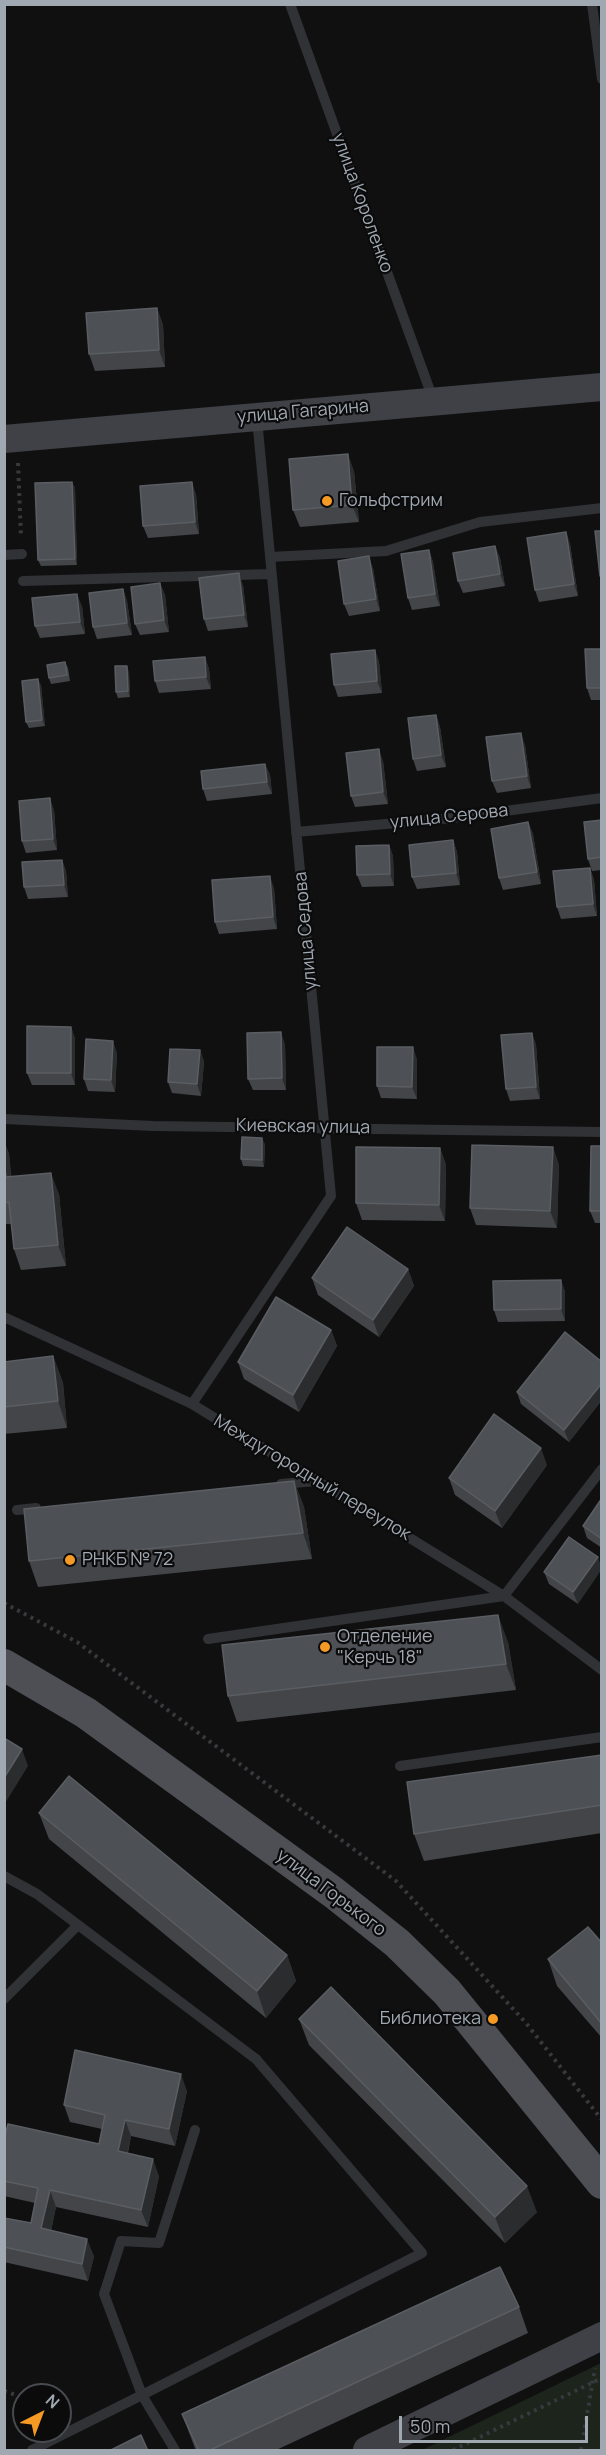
<!DOCTYPE html>
<meta charset="utf-8">
<style>
body{margin:0}
#map{position:relative;width:606px;height:2455px;overflow:hidden;background:#101011;font-family:Manrope,sans-serif}
canvas{display:block}
.frame{position:absolute;inset:0;border:6px solid #a0a8b2;pointer-events:none}
.north{position:absolute;left:12px;top:2383px;width:60px;height:60px;box-sizing:border-box;background:#0b0b0c;border:2px solid #474a4e;border-radius:50%;rotate:42deg;font-size:16px;font-weight:700;line-height:24px;text-align:center;color:#a0a8b2}
.north::after{content:'';display:block;margin:auto;width:21px;height:27px;background:#f59a24;clip-path:polygon(50% 0,100% 100%,50% 72%,0 100%)}
.scale{position:absolute;left:399px;top:2416px;width:189px;height:27px;box-sizing:border-box;border:3px solid #a0a8b2;border-top:0;padding-left:8px;font-size:18px;line-height:21px;white-space:nowrap;color:#a0a8b2;-webkit-text-stroke:4px #0b0b0c;paint-order:stroke}
</style>
<div id="map">
<canvas width="606" height="2455"></canvas>
<div class="frame"></div>
<div class="north">N</div>
<div class="scale">50 m</div>
</div>
<script>
const g = document.querySelector('canvas').getContext('2d');
g.lineJoin = 'round';
function fillPath(path, color) { g.fillStyle = color; g.fill(path, 'evenodd'); }
const toPath = rows => new Path2D(rows.map(r => 'M' + r).join(''));
function trace(path, color, width, dash) { g.strokeStyle = color; g.lineWidth = width; g.lineCap = dash ? 'butt' : 'round'; g.setLineDash(dash || []); g.stroke(path); }
function drawText(font, color, halo, rows, align = 'center') {
  g.font = font + ' Manrope,sans-serif'; g.lineWidth = 4.5; g.setLineDash([]); g.textBaseline = 'middle'; g.strokeStyle = halo; g.fillStyle = color; for (const [text, x, y, turn = 0] of rows) {
    g.save(); g.translate(x, y); g.rotate((+turn || 0) * Math.PI / 180); g.textAlign = isNaN(turn) ? turn : align; if (halo) g.strokeText(text, 0, 0); g.fillText(text, 0, 0); g.restore();
  }
}
fillPath(toPath([
 [601,2363,601,2450,422,2450]
]), '#1c241c');
trace(toPath([
 [18,463,21,537],
 [4,1603,77,1642,396,1881,526,2023,602,2120],
 [4,2391,24,2398],
 [60,2408,69,2410],
 [453,2450,602,2378],
 [581,2450,595,2368]
]), '#37393d', 4, [3, 4.5]);
trace(toPath([
 [290,4,433,399],
 [592,4,602,79],
 [4,555,22,554],
 [270,557,386,551,480,522,602,508],
 [23,581,271,574],
 [296,832,453,818,602,798],
 [4,1119,153,1126,602,1132],
 [4,1317,192,1404,504,1596,602,1670],
 [192,1404,331,1196,257,419],
 [281,1484,316,1481],
 [17,1510,36,1508],
 [208,1639,504,1596,602,1469],
 [400,1766,602,1737],
 [4,1876,37,1894,256,2059,422,2253,142,2395,104,2294,121,2241,159,2243,195,2130],
 [4,1999,78,1925],
 [32,2450,142,2395,175,2450]
]), '#313236', 10);
trace(toPath([
 [4,439,602,387],
 [367,2450,602,2336]
]), '#3f4146', 28);
trace(toPath([
 [4,1665,86,1713,334,1893,397,1943,447,1992,602,2183]
]), '#4d4f55', 32);
fillPath(toPath([
 [157,308,163,325,165,367,95,371,89,354],
 [354,471,359,522,300,527,293,510],
 [72,482,75,488,77,565,41,566,38,560],
 [196,494,199,534,148,538,143,526],
 [566,532,570,544,578,596,539,602,535,590],
 [495,546,500,558,505,586,463,593,458,581],
 [429,550,433,562,440,606,412,610,408,598],
 [373,568,380,611,349,616,344,604],
 [160,583,165,595,169,632,140,635,135,624],
 [243,585,248,627,208,631,204,619],
 [123,589,127,601,132,635,97,639,93,627],
 [82,606,85,634,40,638,35,626],
 [602,649,602,700,591,700,587,688],
 [375,650,379,662,382,693,338,697,334,685],
 [205,657,209,669,211,689,159,693,155,681],
 [65,662,68,668,70,681,51,684,49,678],
 [129,672,130,697,118,698,116,692],
 [41,685,45,726,29,728,26,722],
 [436,715,440,727,446,767,417,771,413,759],
 [525,745,531,788,497,793,492,781],
 [383,761,388,804,355,807,351,796],
 [265,764,270,775,272,794,207,801,203,789],
 [54,810,57,850,26,853,22,841],
 [602,820,602,870,592,871,588,859],
 [528,822,533,834,541,884,503,890,499,878],
 [453,840,457,852,460,885,417,889,412,877],
 [389,845,393,856,394,886,362,887,357,875],
 [62,860,66,871,68,897,28,899,24,887],
 [590,868,594,880,597,916,561,919,557,907],
 [274,888,277,929,219,934,215,922],
 [71,1027,75,1039,75,1085,32,1085,27,1073],
 [532,1033,536,1045,540,1099,510,1101,506,1089],
 [285,1044,286,1090,253,1090,248,1079],
 [200,1050,204,1062,201,1096,172,1093,168,1082],
 [117,1053,115,1092,88,1091,84,1079],
 [417,1059,417,1099,381,1098,377,1086],
 [4,1141,9,1154,11,1177,59,1194,66,1266,21,1270,14,1249,11,1224,4,1224],
 [265,1144,264,1167,243,1166,241,1159],
 [602,1146,602,1223,595,1223,590,1211],
 [440,1148,446,1165,445,1221,362,1220,356,1203],
 [559,1164,557,1228,476,1225,470,1208],
 [408,1269,414,1286,379,1337,318,1295,312,1278],
 [561,1280,565,1292,565,1321,498,1322,494,1310],
 [331,1330,337,1346,299,1412,244,1379,238,1362],
 [53,1356,63,1383,67,1428,4,1434,4,1362],
 [602,1362,602,1400,569,1442,521,1404,517,1392],
 [547,1465,502,1528,455,1495,449,1478],
 [294,1481,304,1507,312,1559,38,1587,29,1561],
 [602,1498,602,1548,587,1538,583,1526],
 [569,1537,578,1604,549,1584,544,1572],
 [508,1642,516,1690,237,1722,228,1696],
 [602,1755,602,1833,424,1861,414,1834],
 [39,1813,287,1955,296,1981,266,2018,49,1839],
 [602,1943,602,2038,557,1986,548,1959],
 [299,2019,537,2212,505,2243,309,2045],
 [187,2091,175,2146,131,2136,128,2153,159,2176,148,2227,56,2207,51,2231,94,2256,88,2281,4,2262,4,2218,31,2223,35,2203,4,2196,4,2140,99,2144,102,2129,70,2122,64,2105],
 [519,2307,528,2333,274,2451,196,2451,182,2414]
]), '#434549');
fillPath(toPath([
 [157,308,163,325,165,367,159,350],
 [348,454,354,471,359,522,352,505],
 [72,482,75,488,77,565,75,559],
 [192,482,196,494,199,534,195,522],
 [566,532,570,544,578,596,574,584],
 [495,546,500,558,505,586,500,574],
 [429,550,433,562,440,606,435,594],
 [369,556,373,568,380,611,376,599],
 [239,573,243,585,248,627,244,615],
 [160,583,165,595,169,632,164,620],
 [123,589,127,601,132,635,127,623],
 [77,594,82,606,85,634,80,622],
 [375,650,379,662,382,693,377,681],
 [205,657,209,669,211,689,206,677],
 [127,666,129,672,130,697,128,691],
 [38,679,41,685,45,726,42,720],
 [436,715,440,727,446,767,441,755],
 [521,733,525,745,531,788,527,776],
 [379,749,383,761,388,804,383,792],
 [265,764,270,775,272,794,267,782],
 [50,798,54,810,57,850,53,839],
 [528,822,533,834,541,884,537,872],
 [453,840,457,852,460,885,456,873],
 [389,845,393,856,394,886,390,874],
 [62,860,66,871,68,897,64,885],
 [590,868,594,880,597,916,593,904],
 [270,876,274,888,277,929,273,917],
 [71,1027,75,1039,75,1085,71,1073],
 [281,1032,285,1044,286,1090,282,1078],
 [532,1033,536,1045,540,1099,536,1087],
 [113,1041,117,1053,115,1092,111,1080],
 [413,1047,417,1059,417,1099,412,1087],
 [200,1050,204,1062,201,1096,197,1084],
 [262,1138,265,1144,264,1167,262,1160],
 [4,1141,9,1154,14,1198,6,1177,4,1162],
 [553,1147,559,1164,557,1228,550,1211],
 [440,1148,446,1165,445,1221,439,1205],
 [51,1173,59,1194,66,1266,58,1245],
 [408,1269,414,1286,379,1337,373,1320],
 [561,1280,565,1292,565,1321,561,1309],
 [331,1330,337,1346,299,1412,293,1395],
 [53,1356,63,1383,67,1428,58,1401],
 [602,1383,602,1400,569,1442,564,1430],
 [541,1448,547,1465,502,1528,495,1511],
 [294,1481,304,1507,312,1559,303,1533],
 [598,1557,602,1569,578,1604,573,1592],
 [498,1615,508,1642,516,1690,506,1664],
 [22,1749,28,1766,4,1805,4,1778],
 [287,1955,296,1981,266,2018,257,1991],
 [181,2074,187,2091,175,2146,169,2129],
 [125,2120,131,2136,124,2168,118,2151],
 [153,2159,159,2176,148,2227,141,2210],
 [527,2186,537,2212,505,2243,495,2217],
 [50,2190,56,2207,48,2245,41,2228],
 [87,2239,94,2256,88,2281,82,2264]
]), '#2a2c2e');
const building = toPath([
 [157,308,159,350,89,354,86,313,157,308],
 [348,454,352,505,293,510,289,459,348,454],
 [72,482,75,559,38,560,35,483,72,482],
 [192,482,195,522,143,526,140,486,192,482],
 [595,531,602,531,602,576,600,576,595,531],
 [566,532,574,584,535,590,527,538,566,532],
 [495,546,500,574,458,581,453,553,495,546],
 [429,550,435,594,408,598,401,554,429,550],
 [369,556,376,599,344,604,338,561,369,556],
 [239,573,244,615,204,619,199,578,239,573],
 [160,583,164,620,135,624,131,587,160,583],
 [123,589,127,623,93,627,89,593,123,589],
 [77,594,80,622,35,626,32,598,77,594],
 [585,649,602,649,602,688,587,688,585,649],
 [375,650,377,681,334,685,331,654,375,650],
 [205,657,206,677,155,681,153,661,205,657],
 [65,662,67,675,49,678,47,665,65,662],
 [115,666,127,666,128,691,116,692,115,666],
 [38,679,42,720,26,722,22,681,38,679],
 [436,715,441,755,413,759,408,718,436,715],
 [521,733,527,776,492,781,486,737,521,733],
 [379,749,383,792,351,796,346,753,379,749],
 [265,764,267,782,203,789,201,771,265,764],
 [50,798,53,839,22,841,19,801,50,798],
 [602,820,602,857,588,859,584,822,602,820],
 [528,822,537,872,499,878,491,829,528,822],
 [453,840,456,873,412,877,409,845,453,840],
 [389,845,390,874,357,875,356,846,389,845],
 [62,860,64,885,24,887,22,862,62,860],
 [590,868,593,904,557,907,553,871,590,868],
 [270,876,273,917,215,922,212,880,270,876],
 [27,1026,71,1027,71,1073,27,1073,27,1026],
 [281,1032,282,1078,248,1079,247,1033,281,1032],
 [532,1033,536,1087,506,1089,501,1035,532,1033],
 [86,1039,113,1041,111,1080,84,1079,86,1039],
 [377,1047,413,1047,412,1087,377,1086,377,1047],
 [170,1049,200,1050,197,1084,168,1082,170,1049],
 [242,1137,262,1138,262,1160,241,1159,242,1137],
 [472,1145,553,1147,550,1211,470,1208,472,1145],
 [591,1146,602,1146,602,1211,590,1211,591,1146],
 [356,1147,440,1148,439,1205,356,1203,356,1147],
 [4,1162,6,1177,51,1173,58,1245,14,1249,9,1202,4,1203,4,1162],
 [347,1227,408,1269,373,1320,312,1278,347,1227],
 [561,1280,561,1309,494,1310,493,1281,561,1280],
 [276,1297,331,1330,293,1395,238,1362,276,1297],
 [565,1332,602,1362,602,1383,564,1430,517,1392,565,1332],
 [53,1356,58,1401,4,1407,4,1362,53,1356],
 [494,1414,541,1448,495,1511,449,1478,494,1414],
 [294,1481,303,1533,29,1561,24,1509,294,1481],
 [602,1498,602,1539,583,1526,602,1498],
 [569,1537,598,1557,573,1592,544,1572,569,1537],
 [498,1615,506,1664,228,1696,222,1645,498,1615],
 [4,1738,22,1749,4,1778,4,1738],
 [602,1755,602,1805,414,1834,407,1782,602,1755],
 [69,1776,287,1955,257,1991,39,1813,69,1776],
 [588,1927,602,1943,602,2024,548,1959,588,1927],
 [331,1987,527,2186,495,2217,299,2019,331,1987],
 [75,2050,181,2074,169,2129,125,2120,118,2151,153,2159,141,2210,50,2190,41,2228,87,2239,82,2264,4,2247,4,2218,31,2223,38,2188,4,2181,4,2140,8,2124,99,2144,105,2115,64,2105,75,2050],
 [500,2267,519,2307,208,2451,199,2451,182,2414,500,2267],
 [141,2435,148,2451,109,2451,141,2435]
]);
fillPath(building, '#4d5054');
trace(building, '#5a5e63', 1.5);
for (const [x, y, r, color] of [
 [327,501,6,"#f59a24"],
 [70,1560,6,"#f59a24"],
 [325,1647,6,"#f59a24"],
 [493,2019,6,"#f59a24"]
]) { const dot = new Path2D(); dot.arc(x, y, r, 0, 2 * Math.PI); g.fillStyle = color; g.fill(dot); trace(dot, '#0b0b0c', 2); }
drawText('18px', '#a0a8b2', '#0b0b0c', [
 ["улица Короленко",362,203,70],
 ["улица Гагарина",303,412,-5],
 ["улица Серова",449,817,-6],
 ["улица Седова",306,931,-95],
 ["Киевская улица",303,1127,1],
 ["Междугородный переулок",312,1478,31],
 ["улица Горького",331,1893,37]
]);
drawText('18px', '#a0a8b2', '#0b0b0c', [
 ["Гольфстрим",339,501],
 ["РНКБ № 72",82,1560],
 ["Отделение",337,1637],
 ["\"Керчь 18\"",337,1658],
 ["Библиотека",481,2019,"right"]
], 'left');
</script>
